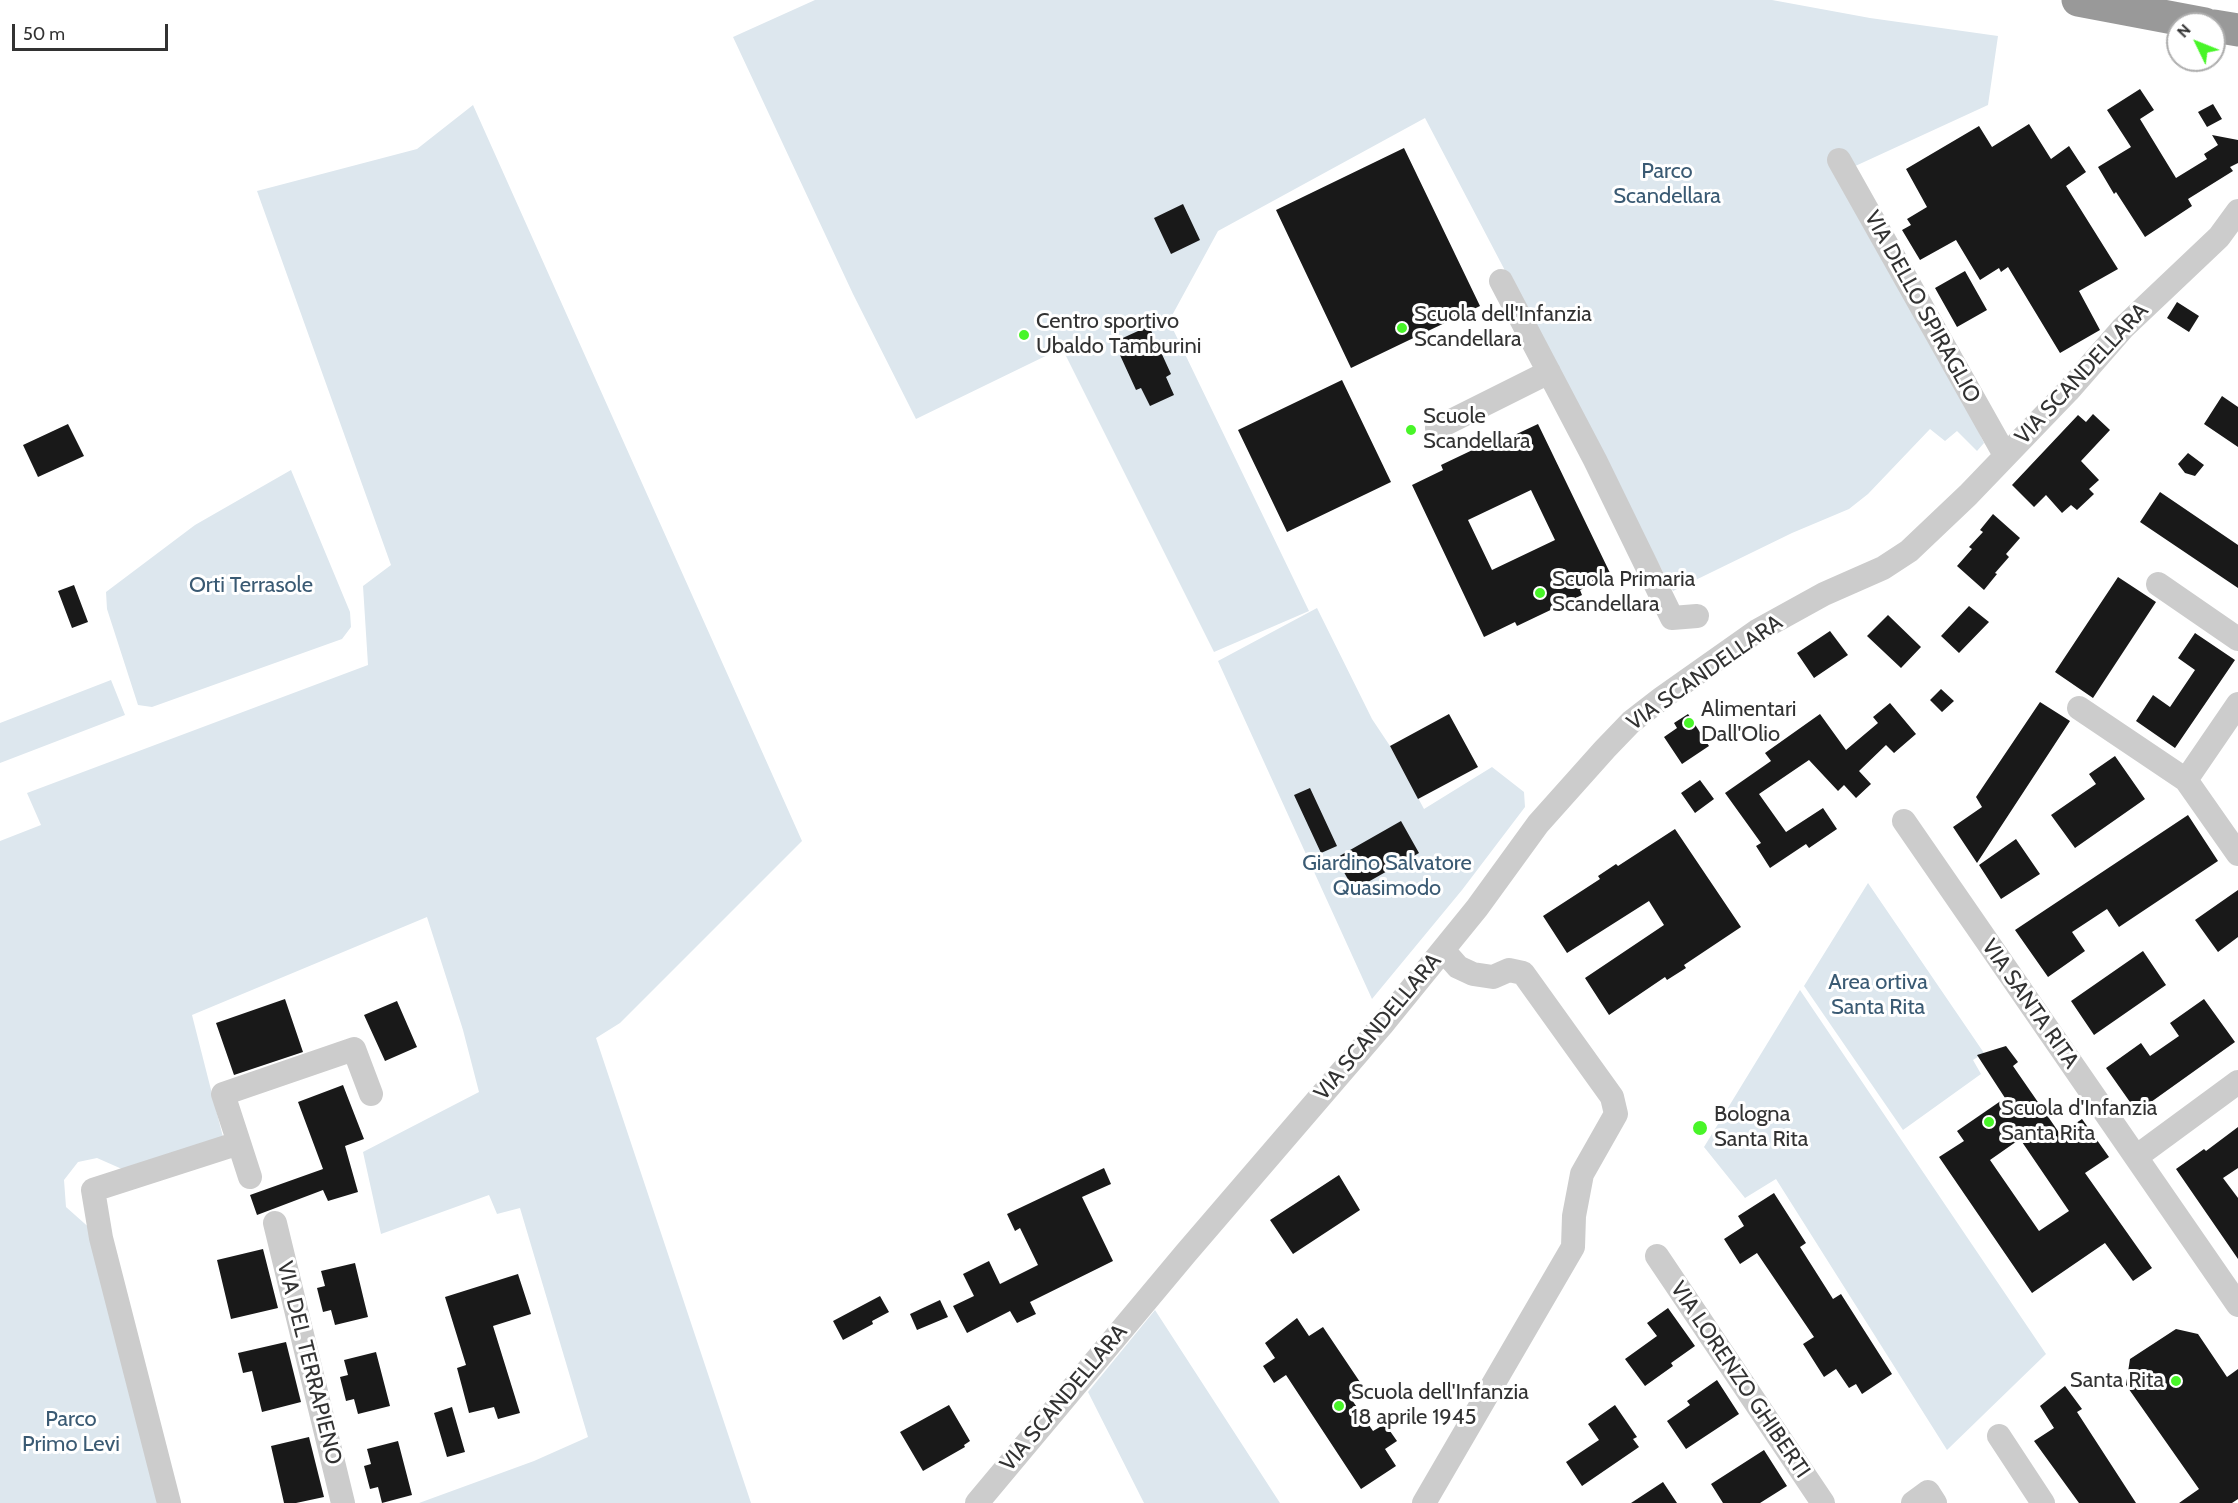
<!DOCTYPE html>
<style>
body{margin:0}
#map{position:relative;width:2238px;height:1503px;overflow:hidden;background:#fff;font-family:Cabin,sans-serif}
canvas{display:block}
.north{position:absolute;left:2166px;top:12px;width:60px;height:60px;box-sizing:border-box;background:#fff;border:2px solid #adadad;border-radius:50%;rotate:313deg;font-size:16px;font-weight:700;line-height:24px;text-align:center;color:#323232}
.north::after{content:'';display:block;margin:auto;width:21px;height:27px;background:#48f528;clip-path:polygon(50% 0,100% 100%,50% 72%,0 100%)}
.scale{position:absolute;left:12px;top:24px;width:156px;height:27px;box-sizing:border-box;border:3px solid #323232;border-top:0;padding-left:8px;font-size:18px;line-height:21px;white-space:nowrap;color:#323232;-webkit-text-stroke:4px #fff;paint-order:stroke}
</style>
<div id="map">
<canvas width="2238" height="1503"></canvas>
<div class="north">N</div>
<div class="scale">50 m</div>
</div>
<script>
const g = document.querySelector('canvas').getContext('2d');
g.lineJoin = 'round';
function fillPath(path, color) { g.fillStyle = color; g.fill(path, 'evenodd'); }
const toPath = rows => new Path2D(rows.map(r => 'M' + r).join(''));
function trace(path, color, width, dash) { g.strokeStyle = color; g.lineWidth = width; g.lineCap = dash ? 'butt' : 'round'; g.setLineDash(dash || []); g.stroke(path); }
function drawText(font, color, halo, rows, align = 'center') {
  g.font = font + ' Cabin,sans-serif'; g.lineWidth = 6; g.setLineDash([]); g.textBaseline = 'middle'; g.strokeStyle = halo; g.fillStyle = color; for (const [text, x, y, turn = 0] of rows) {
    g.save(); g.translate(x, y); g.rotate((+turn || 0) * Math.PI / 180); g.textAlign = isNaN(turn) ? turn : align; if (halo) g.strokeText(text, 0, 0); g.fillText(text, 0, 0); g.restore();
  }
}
fillPath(toPath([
 [815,0,1772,0,1870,18,1998,36,1988,105,1851,168,1984,443,1977,451,1957,431,1945,441,1930,429,1868,494,1849,509,1792,533,1673,591,1425,118,1218,231,1169,321,1309,611,1214,652,1062,348,916,419,853,294,733,37],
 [473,105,802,841,620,1023,596,1038,751,1503,419,1503,534,1461,588,1437,520,1208,497,1214,489,1195,381,1234,363,1152,479,1092,463,1030,427,917,192,1015,224,1141,122,1169,97,1158,78,1162,64,1180,66,1207,93,1231,161,1503,0,1503,0,841,41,825,27,793,368,665,363,586,391,565,257,191,417,149],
 [291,470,350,612,351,627,342,639,152,707,138,705,107,609,106,592,195,525],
 [1317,608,1372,719,1390,746,1424,809,1492,767,1524,792,1525,807,1462,890,1372,999,1218,661],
 [111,680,125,715,0,763,0,723],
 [1868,883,1984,1053,1973,1060,1981,1074,1903,1130,1804,986],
 [1800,990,2046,1354,1947,1450,1776,1179,1745,1198,1704,1147],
 [1155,1310,1280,1503,1144,1503,1088,1392]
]), '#dde7ee');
fillPath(toPath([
 [2140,89,2154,110,2140,119,2176,178,2207,159,2204,154,2218,145,2212,135,2238,140,2238,163,2230,167,2233,171,2188,199,2192,206,2145,237,2116,192,2114,194,2098,167,2131,147,2107,110],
 [2213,104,2222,119,2207,127,2198,112],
 [2029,124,2051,159,2069,146,2086,172,2066,186,2118,269,2079,291,2100,330,2060,353,2008,267,2001,272,1999,268,1980,280,1956,240,1920,260,1902,230,1911,225,1907,219,1927,207,1906,169,1979,126,1992,147],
 [1404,148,1480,306,1351,368,1276,210],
 [1183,204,1200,240,1171,254,1154,218],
 [1965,271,1987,310,1957,327,1935,288],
 [2177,302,2199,316,2189,332,2167,318],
 [1149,326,1171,374,1166,377,1174,395,1150,406,1141,388,1136,390,1114,342],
 [1342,380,1391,482,1287,532,1238,430],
 [2222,396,2238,407,2238,447,2204,424],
 [2093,414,2110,430,2081,461,2099,480,2089,489,2094,494,2077,510,2071,505,2062,513,2046,495,2034,507,2012,485,2078,415,2086,422],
 [68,424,84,456,38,477,23,445],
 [1538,424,1611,575,1580,590,1582,595,1517,626,1515,622,1484,637,1412,485,1443,470,1441,465,1504,435,1506,439],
 [1531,490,1555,540,1492,570,1468,520],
 [2188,453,2204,465,2195,476,2185,473,2178,464],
 [2160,492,2238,545,2238,588,2140,522],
 [1993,514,2020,538,2006,554,2009,557,1995,573,1997,574,1984,590,1957,566,1972,549,1969,547,1983,532,1980,530],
 [2118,577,2156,602,2093,698,2055,672],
 [74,585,88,622,72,628,58,591],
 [1969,606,1989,622,1959,653,1941,636],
 [1888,615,1921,647,1901,668,1867,636],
 [1830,631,1848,655,1814,678,1797,653],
 [2195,633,2235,660,2175,748,2136,721,2153,695,2170,707,2195,670,2178,658],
 [1941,689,1954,701,1942,712,1930,700],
 [2040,702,2070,721,1977,863,1953,827,1982,807,1976,797],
 [1890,703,1916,734,1894,753,1886,745,1859,771,1871,784,1856,798,1844,785,1838,791,1809,760,1759,794,1786,832,1823,808,1837,829,1809,848,1806,844,1770,868,1756,846,1761,843,1725,793,1771,761,1765,753,1820,714,1846,750,1878,723,1873,717],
 [1449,714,1478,767,1418,799,1390,746],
 [1688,714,1709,746,1682,764,1664,737,1677,728,1674,723],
 [2115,756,2145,799,2075,848,2051,815,2096,784,2089,774],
 [1700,780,1714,799,1695,813,1681,793],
 [1310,788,1337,846,1321,853,1294,795],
 [2188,815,2218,861,2119,927,2107,909,2072,932,2085,951,2048,977,2015,930],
 [1401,821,1419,853,1354,890,1336,858],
 [1675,829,1741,927,1684,965,1686,968,1667,980,1665,977,1609,1015,1585,978,1664,925,1649,901,1567,953,1543,916,1600,879,1598,876,1616,864,1618,866],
 [2016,839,2040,874,2001,899,1979,865],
 [2238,890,2238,937,2218,952,2195,920],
 [2143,951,2166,985,2094,1035,2071,1001],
 [285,999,303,1052,234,1075,216,1023],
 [2204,999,2235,1042,2137,1112,2106,1068,2141,1043,2150,1056,2179,1036,2170,1023],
 [397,1001,417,1047,385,1061,364,1015],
 [2006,1046,2018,1062,2013,1066,2060,1134,2082,1119,2109,1157,2085,1173,2152,1268,2133,1281,2105,1243,2032,1293,1939,1157,1964,1141,1957,1131,2005,1098,1977,1055],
 [2020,1139,2069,1211,2039,1231,1990,1160],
 [343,1085,364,1139,345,1146,358,1192,328,1201,323,1190,257,1215,250,1195,323,1169,298,1102],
 [2238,1127,2238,1168,2223,1178,2238,1198,2238,1259,2176,1169,2204,1149,2206,1151],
 [1104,1168,1111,1184,1082,1197,1113,1261,1030,1302,1036,1314,1017,1323,1010,1311,967,1333,953,1306,974,1296,963,1274,989,1261,1000,1284,1038,1265,1020,1228,1015,1231,1007,1214],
 [1339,1175,1360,1210,1293,1254,1270,1220],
 [1774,1193,1806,1243,1800,1247,1833,1299,1841,1294,1892,1374,1862,1394,1856,1384,1849,1388,1836,1369,1824,1377,1803,1344,1814,1337,1757,1253,1740,1264,1724,1239,1744,1226,1738,1216],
 [263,1249,278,1308,231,1319,217,1260],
 [355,1263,368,1317,335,1325,331,1310,323,1312,317,1288,325,1286,321,1271],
 [518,1274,531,1314,493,1326,520,1413,498,1419,494,1407,469,1413,457,1368,466,1365,445,1297],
 [880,1296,889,1312,872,1321,873,1324,843,1340,833,1321],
 [940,1300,948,1317,917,1330,910,1314],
 [1668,1308,1695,1346,1671,1363,1673,1366,1645,1386,1625,1359,1657,1336,1647,1323],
 [1297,1318,1309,1336,1323,1327,1366,1391,1352,1400,1373,1431,1385,1424,1397,1441,1385,1449,1396,1466,1361,1489,1286,1375,1274,1383,1263,1366,1275,1358,1265,1343],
 [2176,1329,2198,1334,2227,1377,2238,1369,2238,1499,2232,1503,2179,1503,2199,1489,2126,1385,2130,1359],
 [286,1342,301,1402,262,1412,252,1371,243,1373,238,1353],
 [376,1352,390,1406,358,1414,354,1399,346,1401,340,1377,348,1375,344,1360],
 [1717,1380,1739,1414,1686,1449,1667,1421,1690,1405,1687,1401],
 [2065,1386,2082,1409,2077,1412,2136,1503,2079,1503,2034,1441,2054,1428,2040,1406],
 [949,1405,970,1441,964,1445,965,1447,923,1471,900,1432],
 [1615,1405,1637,1437,1633,1439,1639,1447,1582,1486,1566,1462,1599,1440,1588,1424],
 [452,1407,465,1452,447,1457,434,1413],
 [309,1437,324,1497,296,1503,284,1503,271,1446],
 [398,1441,412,1495,382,1503,378,1487,370,1489,364,1466,371,1464,367,1449],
 [1764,1450,1787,1486,1760,1503,1723,1503,1711,1484],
 [1663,1482,1677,1503,1631,1503]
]), '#191919');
trace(toPath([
 [1839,160,2005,455],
 [1501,281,1595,460,1672,618,1697,616],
 [1437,428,1549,372],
 [2158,584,2238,639],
 [2079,708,2186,780,2238,854],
 [2186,780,2238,704],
 [1904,821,2238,1305],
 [239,1143,250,1177],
 [2136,1157,2238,1082],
 [275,1223,343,1503],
 [1657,1256,1823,1503],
 [1999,1436,2043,1503],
 [169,1503,101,1238,93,1190,239,1143,223,1094,354,1049,371,1094],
 [977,1503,1186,1253,1382,1025,1477,908,1538,824,1605,749,1631,722,1662,698,1757,631,1824,594,1883,568,1909,551,1968,495,2068,391,2123,328,2219,237,2238,211],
 [1424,1503,1573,1247,1574,1216,1582,1174,1616,1114,1612,1097,1523,973,1509,970,1493,977,1473,974,1458,967,1443,950],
 [1913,1503,1928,1492,1935,1503]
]), '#ccc', 24);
trace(toPath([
 [2078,0,2205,24],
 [2214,26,2238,30]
]), '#999', 33);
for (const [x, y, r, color] of [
 [1402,328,6,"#48f528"],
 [1024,335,6,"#48f528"],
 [1411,430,6,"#48f528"],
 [1540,593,6,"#48f528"],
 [1689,723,6,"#48f528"],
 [1989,1122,6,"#48f528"],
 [1700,1128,8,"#48f528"],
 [2176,1381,6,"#48f528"],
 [1339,1406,6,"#48f528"]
]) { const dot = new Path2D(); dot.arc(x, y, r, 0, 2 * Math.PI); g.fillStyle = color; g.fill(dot); trace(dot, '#fff', 2); }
drawText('22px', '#3a5a73', '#fff', [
 ["Parco",1667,172],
 ["Scandellara",1667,197],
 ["Orti Terrasole",251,586],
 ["Giardino Salvatore",1387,864],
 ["Quasimodo",1387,889],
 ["Area ortiva",1878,983],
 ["Santa Rita",1878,1008],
 ["Parco",71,1420],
 ["Primo Levi",71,1445]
]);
drawText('22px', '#323232', '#fff', [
 ["VIA DELLO SPIRAGLIO",1922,307,61],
 ["VIA SCANDELLARA",2082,374,-47],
 ["VIA SCANDELLARA",1705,673,-35],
 ["VIA SANTA RITA",2030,1004,55],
 ["VIA SCANDELLARA",1378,1027,-50],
 ["VIA DEL TERRAPIENO",309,1363,76],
 ["VIA LORENZO GHIBERTI",1740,1380,56],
 ["VIA SCANDELLARA",1064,1398,-50]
]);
drawText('22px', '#323232', '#fff', [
 ["Scuola dell'Infanzia",1414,315],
 ["Scandellara",1414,340],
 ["Centro sportivo",1036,322],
 ["Ubaldo Tamburini",1036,347],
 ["Scuole",1423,417],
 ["Scandellara",1423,442],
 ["Scuola Primaria",1552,580],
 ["Scandellara",1552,605],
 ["Alimentari",1701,710],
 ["Dall'Olio",1701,735],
 ["Scuola d'Infanzia",2001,1109],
 ["Santa Rita",2001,1134],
 ["Bologna",1714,1115],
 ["Santa Rita",1714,1140],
 ["Santa Rita",2164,1381,"right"],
 ["Scuola dell'Infanzia",1351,1393],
 ["18 aprile 1945",1351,1418]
], 'left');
</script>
